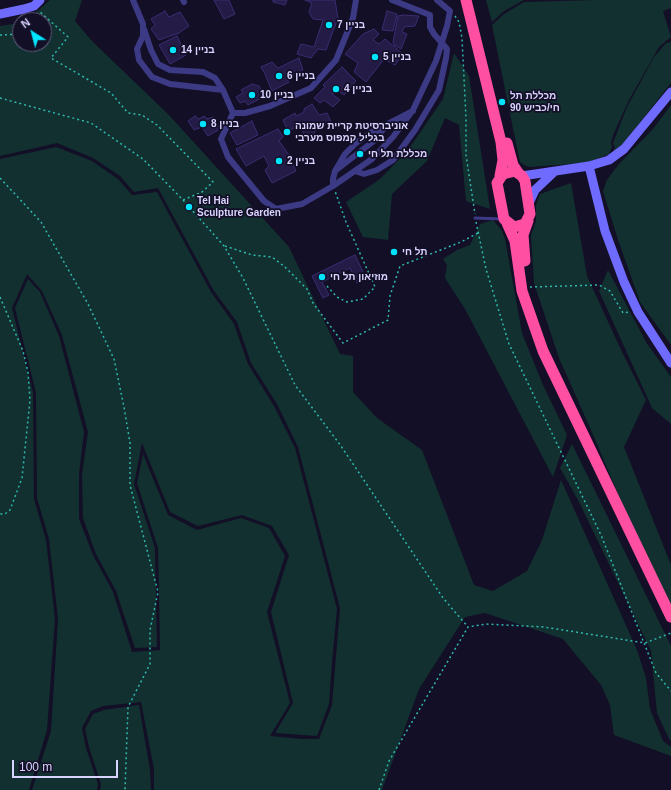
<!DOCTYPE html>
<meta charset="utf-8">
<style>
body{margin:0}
#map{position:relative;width:671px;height:790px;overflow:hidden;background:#130f26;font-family:Arial,sans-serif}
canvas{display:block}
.north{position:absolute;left:12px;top:12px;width:40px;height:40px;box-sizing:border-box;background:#130f26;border:1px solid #625e7d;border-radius:50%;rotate:324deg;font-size:11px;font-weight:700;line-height:16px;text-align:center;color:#d9d4ff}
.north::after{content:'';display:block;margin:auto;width:14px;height:18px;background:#00e5ff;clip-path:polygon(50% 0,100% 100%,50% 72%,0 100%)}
.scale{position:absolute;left:12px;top:760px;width:106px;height:18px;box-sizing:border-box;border:2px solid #d9d4ff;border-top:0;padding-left:5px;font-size:12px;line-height:14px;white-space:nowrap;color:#d9d4ff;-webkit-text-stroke:3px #130f26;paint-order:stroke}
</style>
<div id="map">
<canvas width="671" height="790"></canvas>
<div class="north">N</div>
<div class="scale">100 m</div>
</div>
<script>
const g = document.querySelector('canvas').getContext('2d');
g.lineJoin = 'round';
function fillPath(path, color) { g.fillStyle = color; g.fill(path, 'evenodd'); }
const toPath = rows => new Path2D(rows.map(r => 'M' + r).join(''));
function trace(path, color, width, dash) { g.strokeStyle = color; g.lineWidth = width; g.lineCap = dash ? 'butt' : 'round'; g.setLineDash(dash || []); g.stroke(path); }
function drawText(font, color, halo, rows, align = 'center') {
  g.font = font + ' Arial,Heebo,sans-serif'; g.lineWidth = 3.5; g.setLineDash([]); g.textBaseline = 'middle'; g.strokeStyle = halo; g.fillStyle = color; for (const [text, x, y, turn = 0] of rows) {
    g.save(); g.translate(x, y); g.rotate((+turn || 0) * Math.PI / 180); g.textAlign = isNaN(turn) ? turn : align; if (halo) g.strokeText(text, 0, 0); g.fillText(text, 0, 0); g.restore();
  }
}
fillPath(toPath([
 [50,0,82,0,75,21,92,41,169,115,289,247,340,354,353,356,353,392,377,418,422,450,474,585,493,591,527,571,542,540,561,480,637,650,646,678,650,709,663,741,671,747,671,756,614,735,610,705,601,685,563,639,485,613,465,617,419,689,382,790,154,790,154,769,141,702,103,706,91,711,82,728,86,748,98,784,97,790,32,790,51,731,58,619,49,539,37,498,36,393,15,308,28,279,40,292,59,336,84,432,79,474,79,519,93,555,113,592,132,652,160,650,158,548,137,483,143,454,168,515,197,530,241,518,269,528,285,556,267,612,290,703,270,736,302,739,319,739,332,705,340,608,298,447,277,404,251,363,237,322,214,291,158,188,134,192,120,176,93,158,57,143,0,156,0,26,20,23,20,44,44,44,44,20,27,20],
 [486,0,524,0,504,11,492,22],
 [596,0,671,0,671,8,663,11,671,37,659,47,629,100,614,133,611,142,612,147,609,154,586,163,529,167,524,165,520,162,519,158,492,25,504,14,524,2],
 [671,42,671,83,622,145,612,153,615,148,613,143,627,107,654,57,666,43],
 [454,53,469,76,490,209,466,201,459,125,445,118,427,161,392,194,388,240,363,237,346,202,380,179,408,150,443,99],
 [671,105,671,345,640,302,618,240,603,191,607,180,618,165,653,129],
 [56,147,92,161,118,179,132,195,157,192,211,292,234,324,248,364,274,406,295,448,337,609,332,662,329,704,317,736,275,733,293,703,271,612,289,555,272,526,242,515,198,526,170,512,142,443,134,484,155,548,157,647,135,648,116,591,96,554,83,518,82,475,88,432,62,335,42,291,27,274,12,308,33,393,34,499,46,540,55,619,47,730,29,790,0,790,0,159],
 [571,183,587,276,622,352,646,400,624,447,671,565,671,610,634,532,594,437,559,358,534,283,531,235,536,221,536,205,540,194],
 [493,220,502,231,505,239,522,333,543,385,567,435,553,477,465,309,445,278,447,265,443,259,457,250,470,245,480,224],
 [608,270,646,342,671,377,671,424,652,408,599,291],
 [572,444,671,646,671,741,669,739,657,713,651,651,578,500,560,468],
 [139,705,150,770,151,790,100,790,101,784,89,747,85,729,93,714,104,710]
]), '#12302f');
const building = toPath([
 [214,0,229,0,235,14,224,19,214,0],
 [273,0,287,0,285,5,273,2,273,0],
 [305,0,335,0,338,18,326,50,318,49,311,58,297,54,301,44,314,47,323,20,313,19,309,12,312,3,305,0],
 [165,11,169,17,180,12,189,26,179,33,159,40,151,29,155,25,151,19,165,11],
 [387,11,397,14,393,31,382,30,387,11],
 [403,15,419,16,415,26,404,27,402,32,407,34,401,49,394,45,393,42,398,16,403,15],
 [374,29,379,34,373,40,379,44,385,39,403,54,395,65,384,59,366,82,354,72,358,63,345,54,363,34,374,29],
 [177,36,186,55,170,64,159,45,177,36],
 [299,58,303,70,286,78,289,82,272,91,265,74,261,67,272,62,278,68,299,58],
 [342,67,356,81,344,95,337,90,332,94,340,100,333,107,324,100,320,103,314,98,325,87,323,85,342,67],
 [252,84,259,86,265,96,248,105,245,101,240,103,236,97,243,93,241,90,252,84],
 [312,104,319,115,327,113,331,122,315,131,314,134,305,137,300,125,288,131,283,120,295,113,296,116,304,112,304,109,312,104],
 [195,116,199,119,204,116,207,119,213,117,220,129,208,136,202,127,194,130,188,121,195,116],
 [252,121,258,135,237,145,230,133,252,121],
 [278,129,283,137,279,141,289,155,296,171,272,183,265,170,269,166,264,156,246,166,236,149,278,129],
 [355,255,366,278,357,283,350,268,322,282,329,295,323,298,312,276,355,255]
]);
fillPath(building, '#241b47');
trace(building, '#3b2d73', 1);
trace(toPath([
 [455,16,459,22,462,38,466,118,466,155,475,214],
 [44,27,52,22],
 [0,35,20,34],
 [0,98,91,123,143,159,183,200,202,192,213,182,157,125,142,115,128,113,111,93,51,58,68,37,39,11],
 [0,178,41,222,88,304,114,359,124,407,130,443,130,485,158,592,150,630,150,664,128,707,125,790],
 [183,200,224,246,243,278,295,385,341,446,443,598,468,627],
 [476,222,486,269,509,344,601,535,656,673,671,691],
 [225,246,252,255,272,257,285,267,307,289,313,303,343,343,388,320,390,296,400,266,461,242,478,233],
 [327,286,337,297,347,302,363,299,375,287,346,222,335,191],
 [530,287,599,285,610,291,623,313,630,312],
 [0,297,23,351,28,372,30,400,22,478,10,510,5,514,0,514],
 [379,790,389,761,468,627,486,624,544,627,645,643,671,633]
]), '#2fb8b0', 1.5, [2, 3]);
trace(toPath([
 [475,218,502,219]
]), '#3d3a85', 3);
trace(toPath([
 [133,0,143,24,143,36,137,49,139,60,152,77,170,84,223,90,233,113,245,113,270,106,311,88,336,60,353,18,356,0],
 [183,0,184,2],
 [144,29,151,50,158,64,170,70,203,72,215,78,223,90],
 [233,113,221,139,228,157,264,201,276,209,302,204,333,186,372,159,393,137,413,110,436,61,447,26,450,11,437,0],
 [335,171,375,140,385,127],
 [355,171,364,174,377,170,393,160,415,130,439,90,446,58,447,49,434,34,430,27,430,15,392,0],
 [333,186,333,179,335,171,345,154,356,143,372,132,413,111]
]), '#3d3a85', 6);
trace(toPath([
 [0,14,24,9,34,6,40,0],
 [589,166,605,231,624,282,638,312,671,363],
 [522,176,589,166,609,160,624,149,671,92],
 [529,203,535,190,554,172]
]), '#6f6bff', 9);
trace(toPath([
 [466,0,501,142,503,160,500,176],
 [507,143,513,165,519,174],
 [515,171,522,176,525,181,530,214,525,224,514,227,504,219,497,183,503,174,515,171],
 [507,223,515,241,522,291,543,351,671,617],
 [525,261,523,235,528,221]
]), '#ff4fa3', 11);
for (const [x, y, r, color] of [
 [329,25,4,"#00e5ff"],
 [173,50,4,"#00e5ff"],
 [375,57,4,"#00e5ff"],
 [279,76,4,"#00e5ff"],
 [336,89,4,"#00e5ff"],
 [252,95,4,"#00e5ff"],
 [502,102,4,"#00e5ff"],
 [203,124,4,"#00e5ff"],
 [287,132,4,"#00e5ff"],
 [360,154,4,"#00e5ff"],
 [279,161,4,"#00e5ff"],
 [189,207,4,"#00e5ff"],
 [394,252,4,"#00e5ff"],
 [322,277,4,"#00e5ff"]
]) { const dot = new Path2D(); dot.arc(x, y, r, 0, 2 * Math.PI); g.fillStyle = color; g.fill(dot); trace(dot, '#130f26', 1.5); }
drawText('bold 10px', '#d9d4ff', '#130f26', [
 ["בניין 7",337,25],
 ["בניין 14",181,50],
 ["בניין 5",383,57],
 ["בניין 6",287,76],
 ["בניין 4",344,89],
 ["בניין 10",260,95],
 ["מכללת תל",510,96],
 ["חי/כביש 90",510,108],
 ["בניין 8",211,124],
 ["אוניברסיטת קריית שמונה",295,126],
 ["בגליל קמפוס מערבי",295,138],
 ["מכללת תל חי",368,154],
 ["בניין 2",287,161],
 ["Tel Hai",197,201],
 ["Sculpture Garden",197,213],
 ["תל חי",402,252],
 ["מוזיאון תל חי",330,277]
], 'left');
</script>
